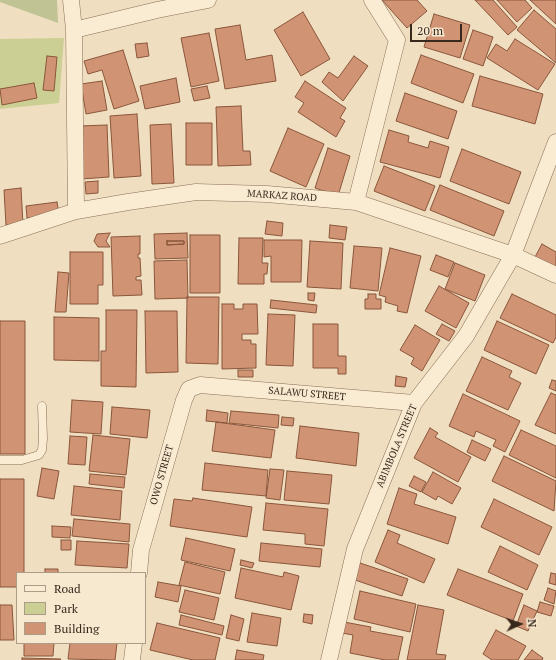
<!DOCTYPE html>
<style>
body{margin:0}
#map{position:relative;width:556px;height:660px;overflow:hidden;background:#f0dec0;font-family:"PT Serif",serif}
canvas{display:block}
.legend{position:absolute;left:16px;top:572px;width:130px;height:72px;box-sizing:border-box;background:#f7e9d0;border:1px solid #ab9c88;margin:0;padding:5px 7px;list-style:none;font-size:12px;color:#39281c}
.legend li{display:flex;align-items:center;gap:8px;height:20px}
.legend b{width:20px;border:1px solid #ab9c88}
.north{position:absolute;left:500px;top:604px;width:40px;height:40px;-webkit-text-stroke:3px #f7e9d0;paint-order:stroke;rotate:87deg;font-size:11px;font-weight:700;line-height:16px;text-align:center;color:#39281c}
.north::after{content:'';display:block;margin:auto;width:14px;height:18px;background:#39281c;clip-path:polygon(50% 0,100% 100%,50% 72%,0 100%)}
.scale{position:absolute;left:410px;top:24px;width:52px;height:18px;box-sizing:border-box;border:2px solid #39281c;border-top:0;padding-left:5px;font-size:12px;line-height:14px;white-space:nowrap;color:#39281c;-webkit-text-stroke:3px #f7e9d0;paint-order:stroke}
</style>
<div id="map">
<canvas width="556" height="660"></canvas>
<ul class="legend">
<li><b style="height:5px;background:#faecd3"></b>Road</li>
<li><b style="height:11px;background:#cccf93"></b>Park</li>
<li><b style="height:11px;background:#d09474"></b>Building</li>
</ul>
<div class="north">N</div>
<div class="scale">20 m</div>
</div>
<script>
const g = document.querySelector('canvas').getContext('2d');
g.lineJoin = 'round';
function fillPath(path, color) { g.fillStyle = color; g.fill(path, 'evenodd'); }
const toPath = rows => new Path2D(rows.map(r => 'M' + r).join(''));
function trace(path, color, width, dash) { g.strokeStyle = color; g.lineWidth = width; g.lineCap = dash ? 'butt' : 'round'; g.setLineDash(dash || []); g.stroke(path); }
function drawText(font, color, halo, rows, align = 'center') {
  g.font = font + ' "PT Serif",serif'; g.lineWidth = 3.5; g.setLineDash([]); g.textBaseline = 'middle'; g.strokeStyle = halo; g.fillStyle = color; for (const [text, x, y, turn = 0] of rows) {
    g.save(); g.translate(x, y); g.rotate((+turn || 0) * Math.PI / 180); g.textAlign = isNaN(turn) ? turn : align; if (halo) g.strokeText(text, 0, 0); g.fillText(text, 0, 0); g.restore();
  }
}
fillPath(toPath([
 [64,38,59,103,0,109,0,39]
]), '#cccf93');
fillPath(toPath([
 [0,0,57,0,58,23,0,2]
]), '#c0c393');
const building = toPath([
 [382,0,417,0,427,11,407,28,382,0],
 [475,0,493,0,517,27,508,35,475,0],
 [497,0,525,0,532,8,517,22,497,0],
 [530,0,556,0,556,24,530,0],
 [534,10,556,29,556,63,517,30,534,10],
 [303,12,330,59,301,76,274,30,303,12],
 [434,14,470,25,460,58,424,47,434,14],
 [240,25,246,60,272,55,276,81,225,89,215,29,240,25],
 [473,30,493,37,483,66,463,59,473,30],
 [209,33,219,81,191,87,181,38,209,33],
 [515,39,555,64,538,90,487,58,496,44,507,51,515,39],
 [147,43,149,56,137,58,135,44,147,43],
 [123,50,139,101,114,109,102,70,88,74,84,61,123,50],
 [421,55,474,74,463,103,411,83,421,55],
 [47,56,57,57,54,91,43,90,47,56],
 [354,56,368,66,343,101,322,82,329,72,338,78,354,56],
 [480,76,543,94,535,124,472,106,480,76],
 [176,78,180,102,145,109,140,86,176,78],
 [102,81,107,110,86,114,81,84,102,81],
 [305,81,346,108,340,118,345,121,336,137,298,112,304,103,295,97,305,81],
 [34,83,37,98,2,105,0,89,34,83],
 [207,86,210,98,194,101,191,89,207,86],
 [405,93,457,111,448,139,396,121,405,93],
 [241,106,243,151,250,151,251,165,218,166,216,107,241,106],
 [137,114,141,176,114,178,110,116,137,114],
 [186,123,212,123,212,165,186,165,186,123],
 [171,124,174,183,152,184,150,125,171,124],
 [107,125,109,177,81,179,79,126,107,125],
 [288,128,324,144,306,187,270,171,288,128],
 [389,130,409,136,408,142,428,148,430,141,449,147,440,178,380,162,389,130],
 [328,148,350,156,338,196,315,188,328,148],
 [462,149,521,172,509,204,450,181,462,149],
 [384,166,435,186,425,211,374,191,384,166],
 [98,181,98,193,86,194,85,182,98,181],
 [440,185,504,211,494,236,430,210,440,185],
 [21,188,23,224,6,225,4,190,21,188],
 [57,202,59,214,27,218,26,206,57,202],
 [267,221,283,223,282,236,265,234,267,221],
 [330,225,347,227,345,240,329,238,330,225],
 [110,233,106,241,110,247,98,247,94,241,97,234,110,233],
 [187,233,188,258,155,259,154,234,187,233],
 [167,241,184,241,184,244,167,245,167,241],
 [190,235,220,235,220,293,190,293,190,235],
 [140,236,140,254,138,254,138,258,140,258,141,276,136,277,136,280,141,280,142,295,113,296,111,237,140,236],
 [239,238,263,238,262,263,268,263,267,274,264,274,264,284,238,284,239,238],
 [264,240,302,240,301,282,271,282,271,256,264,257,264,240],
 [167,241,184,241,184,244,167,245,167,241],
 [310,241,343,243,341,289,307,287,310,241],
 [542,244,556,252,556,269,535,257,542,244],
 [354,246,382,248,378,291,350,288,354,246],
 [390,248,421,256,407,313,397,311,398,306,385,302,386,297,379,295,390,248],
 [70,252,103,252,103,285,98,285,98,304,70,304,70,252],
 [436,255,454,262,448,277,430,270,436,255],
 [187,260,188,298,155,299,154,261,187,260],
 [455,263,485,275,475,301,445,289,455,263],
 [58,272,69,273,66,312,55,312,58,272],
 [439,286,469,303,456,328,425,311,439,286],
 [308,293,315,293,314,301,308,300,308,293],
 [368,294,376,294,376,299,381,299,381,309,365,309,365,299,368,299,368,294],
 [512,294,556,315,556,337,553,343,500,318,512,294],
 [187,297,219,297,218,364,186,363,187,297],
 [271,300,317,305,316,313,270,308,271,300],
 [222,304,234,304,234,309,243,309,243,304,257,304,258,334,242,334,242,340,251,340,251,344,256,344,256,368,222,369,222,304],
 [106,310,137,310,136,387,101,386,101,351,106,351,106,310],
 [145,311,177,311,178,372,146,373,145,311],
 [268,314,295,315,293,366,266,365,268,314],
 [54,317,99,318,99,361,54,360,54,317],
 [0,321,25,321,25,454,0,454,0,321],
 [497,321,549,345,536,374,484,350,497,321],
 [313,324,338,324,338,356,346,356,346,374,338,374,338,368,313,368,313,324],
 [442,324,455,331,449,341,436,334,442,324],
 [415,325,440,340,422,371,411,364,414,358,400,350,415,325],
 [482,357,512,371,509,377,521,383,508,410,466,391,482,357],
 [238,370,253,370,253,377,238,377,238,370],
 [396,376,407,378,405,387,395,386,396,376],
 [552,380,556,381,556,391,549,388,552,380],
 [551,393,556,395,556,434,535,425,551,393],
 [463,394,520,421,505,452,493,446,496,440,476,431,474,437,449,426,463,394],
 [72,400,103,402,101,434,70,432,72,400],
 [112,407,150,410,147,438,110,434,112,407],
 [207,410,228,413,227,423,206,421,207,410],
 [231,411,279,415,278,428,229,423,231,411],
 [282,417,294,418,293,426,281,425,282,417],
 [216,422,275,430,271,458,212,451,216,422],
 [300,426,359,433,356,466,296,458,300,426],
 [430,428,438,433,435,437,471,457,458,482,414,458,430,428],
 [521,430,556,446,556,478,509,455,521,430],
 [93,435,130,439,126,475,89,471,93,435],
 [70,436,87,437,85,465,68,464,70,436],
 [472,440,491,449,485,461,467,452,472,440],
 [504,456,556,481,554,511,492,481,504,456],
 [205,463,268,470,266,496,202,490,205,463],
 [42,468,59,471,54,499,37,496,42,468],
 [270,469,284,470,280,500,266,498,270,469],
 [287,471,332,475,329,504,284,500,287,471],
 [433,472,461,488,452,504,438,496,436,500,422,492,433,472],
 [90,474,125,477,124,488,89,484,90,474],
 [414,476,426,482,421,492,409,486,414,476],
 [0,479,24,479,24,573,17,573,17,587,0,587,0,479],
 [74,486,122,491,120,520,71,515,74,486],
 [399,488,417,494,414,504,456,517,448,544,387,524,399,488],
 [193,498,252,507,247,537,170,526,174,499,192,501,193,498],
 [494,499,552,527,539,555,481,527,494,499],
 [266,503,328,509,324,546,305,544,305,534,263,530,266,503],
 [74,519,130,524,129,542,72,536,74,519],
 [52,526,71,527,70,538,52,537,52,526],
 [388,530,400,535,397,543,435,559,424,583,375,562,388,530],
 [186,538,235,549,230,571,181,560,186,538],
 [61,540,71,540,71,550,61,550,61,540],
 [77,541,129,544,127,568,75,565,77,541],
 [261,543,322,549,320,567,259,561,261,543],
 [500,546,538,565,527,590,488,572,500,546],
 [241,560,254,563,252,568,240,565,241,560],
 [185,562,225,572,220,594,179,585,185,562],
 [357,562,408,579,402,596,352,579,357,562],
 [241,568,283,577,284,572,299,576,291,610,235,598,241,568],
 [45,569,58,569,58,573,45,573,45,569],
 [458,569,523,594,513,621,447,595,458,569],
 [551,573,556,574,556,585,549,583,551,573],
 [158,582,181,586,178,602,155,597,158,582],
 [548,588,556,591,554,604,544,600,548,588],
 [185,590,219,598,214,620,179,612,185,590],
 [360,591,416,604,410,632,354,619,360,591],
 [540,602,554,606,551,616,537,612,540,602],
 [0,605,12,605,14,640,0,640,0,605],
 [418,605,444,610,436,654,446,655,445,660,407,660,418,605],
 [524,605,537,611,528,631,516,626,524,605],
 [252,613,281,618,277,646,247,642,252,613],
 [304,614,313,615,312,624,303,622,304,614],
 [181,615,224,626,222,635,179,625,181,615],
 [231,615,244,619,239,641,226,638,231,615],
 [344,622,371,627,370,631,403,637,398,660,385,660,350,653,353,635,342,633,344,622],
 [157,623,220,638,215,660,193,660,150,650,157,623],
 [496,630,526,646,518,660,492,660,483,654,496,630],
 [24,643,54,643,53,656,24,656,24,643],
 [70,643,117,643,115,660,68,659,70,643],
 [237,650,264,655,263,660,235,660,237,650],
 [532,650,543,658,542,660,524,660,532,650],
 [22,658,61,659,60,660,22,660,22,658]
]);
fillPath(building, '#d09474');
trace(building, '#8a563b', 1);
const lane = toPath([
 [0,460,22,460,39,455,42,450,43,439,42,406]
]);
const street = toPath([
 [71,0,74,30,76,211],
 [74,30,157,10,208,0],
 [356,202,397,40,372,0],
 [0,236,76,211,128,202,196,192,267,194,356,202,513,255,556,275],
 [139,573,141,550,184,400,189,389,200,385,414,403],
 [132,660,134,643],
 [329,660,355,549,414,403,466,336,513,255,556,142]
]);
trace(lane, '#8a6f57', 9);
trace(street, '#8a6f57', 17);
trace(lane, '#faecd3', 8);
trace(street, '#faecd3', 16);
drawText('10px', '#39281c', '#f7e9d0', [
 ["MARKAZ ROAD",282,196,4],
 ["SALAWU STREET",307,394,5],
 ["ABIMBOLA STREET",397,446,-67],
 ["OWO STREET",162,475,-74]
]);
</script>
